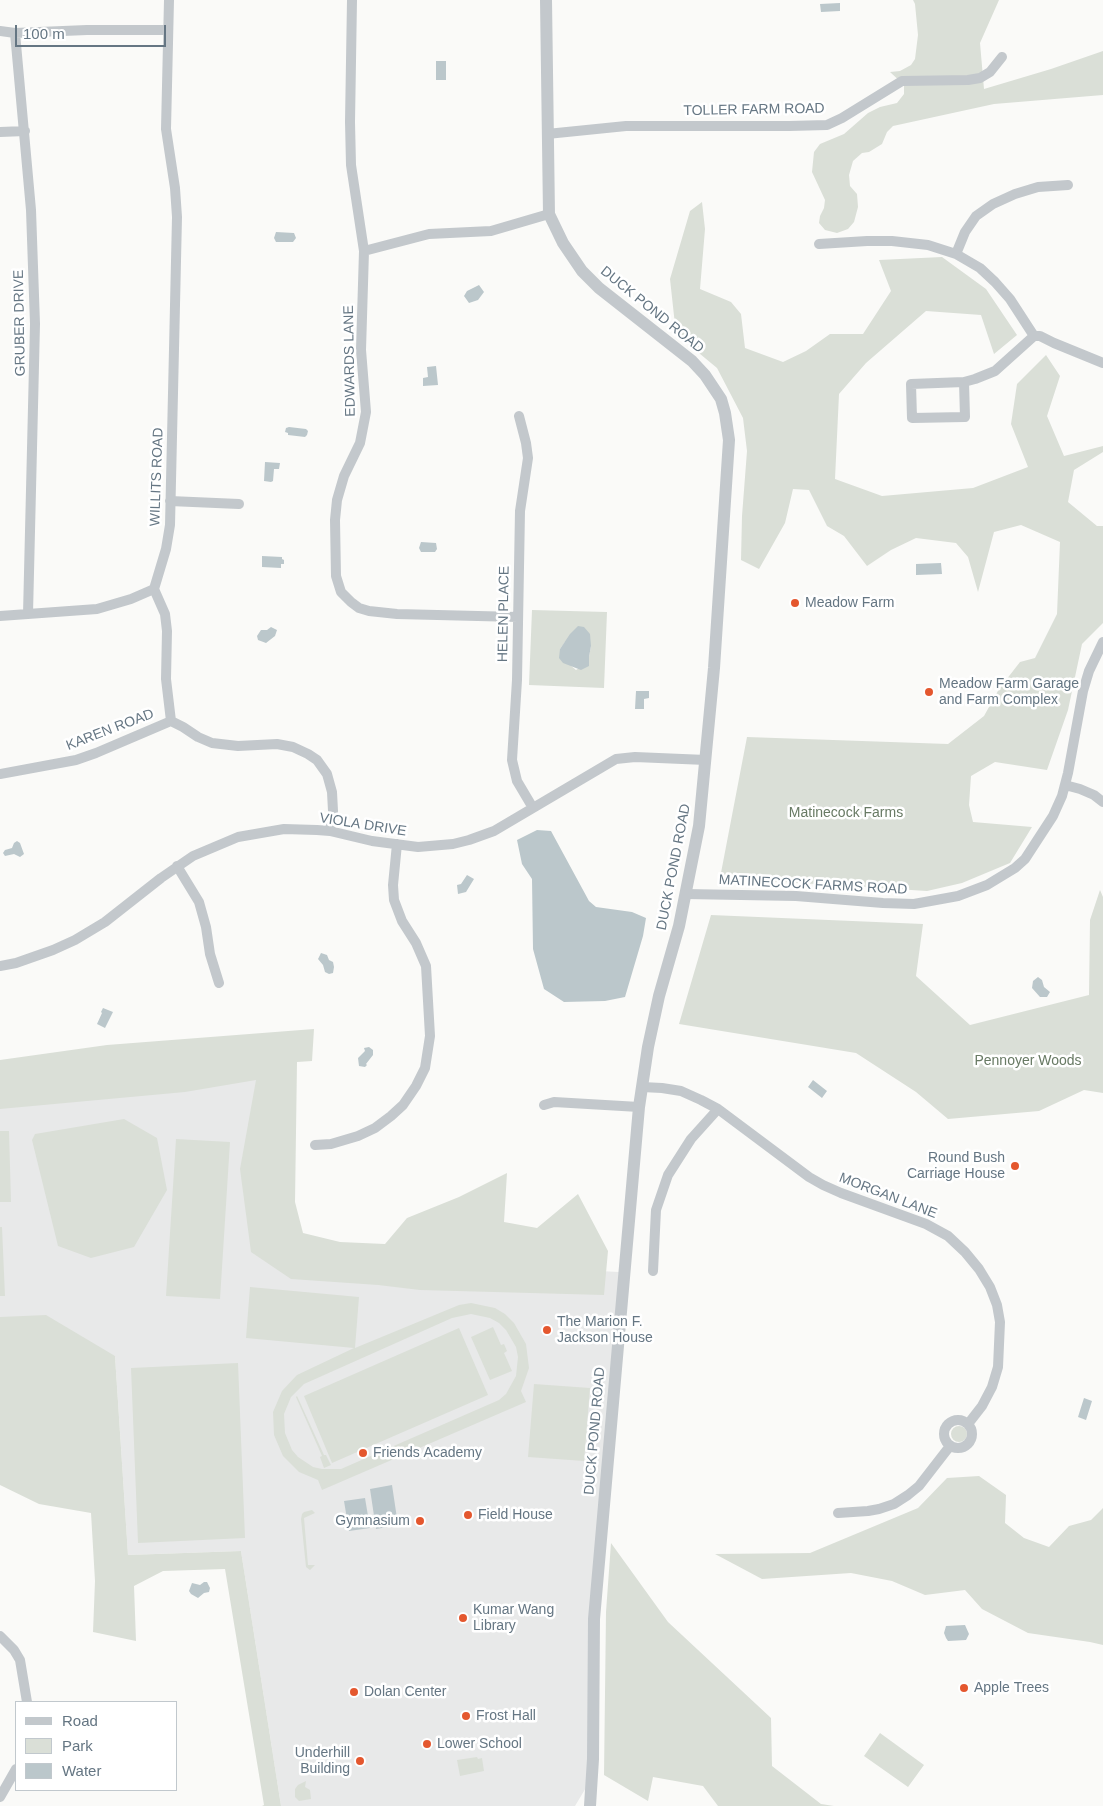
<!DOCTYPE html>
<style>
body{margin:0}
#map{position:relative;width:1103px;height:1806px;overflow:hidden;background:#fafaf8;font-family:Arial,sans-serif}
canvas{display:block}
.legend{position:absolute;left:15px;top:1701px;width:162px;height:90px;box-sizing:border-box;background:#fff;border:1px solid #c1c8cd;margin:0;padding:6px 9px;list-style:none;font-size:15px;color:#657683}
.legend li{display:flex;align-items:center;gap:10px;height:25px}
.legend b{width:25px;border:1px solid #c1c8cd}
.scale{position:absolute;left:15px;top:25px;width:151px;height:22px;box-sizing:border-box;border:2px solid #657683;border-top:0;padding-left:6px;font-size:15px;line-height:18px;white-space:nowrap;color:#657683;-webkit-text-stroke:4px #fff;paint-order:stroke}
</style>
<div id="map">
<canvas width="1103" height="1806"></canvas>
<ul class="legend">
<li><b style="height:6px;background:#c3c8cc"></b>Road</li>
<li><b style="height:14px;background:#dadfd7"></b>Park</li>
<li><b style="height:14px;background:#bbc7cb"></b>Water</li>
</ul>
<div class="scale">100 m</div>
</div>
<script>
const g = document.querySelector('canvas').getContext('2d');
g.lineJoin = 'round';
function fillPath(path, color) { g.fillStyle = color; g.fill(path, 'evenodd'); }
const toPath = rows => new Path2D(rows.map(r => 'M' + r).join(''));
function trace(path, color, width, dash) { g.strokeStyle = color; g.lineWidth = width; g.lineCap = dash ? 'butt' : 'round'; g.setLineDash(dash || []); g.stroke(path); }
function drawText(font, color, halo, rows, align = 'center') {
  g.font = font + ' Arial,sans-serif'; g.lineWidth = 5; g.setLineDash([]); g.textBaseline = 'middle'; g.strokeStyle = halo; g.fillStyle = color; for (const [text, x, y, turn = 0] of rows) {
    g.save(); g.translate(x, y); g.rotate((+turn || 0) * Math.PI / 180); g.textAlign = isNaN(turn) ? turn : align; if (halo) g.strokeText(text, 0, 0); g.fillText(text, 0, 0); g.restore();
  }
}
fillPath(toPath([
 [295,1037,290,1202,303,1256,619,1272,587,1786,575,1806,281,1806,241,1551,128,1555,115,1356,0,1349,0,1068]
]), '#e8e9e9');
fillPath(toPath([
 [913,0,999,0,980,43,984,89,1051,69,1103,51,1103,95,994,104,893,126,887,132,882,144,869,152,862,153,853,161,849,175,850,186,857,194,858,207,854,222,848,229,837,233,825,230,819,223,820,216,824,208,825,200,812,172,814,152,820,144,844,134,868,113,880,107,897,103,904,94,904,85,890,72,900,71,911,65,915,59,918,35,915,4],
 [702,202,705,229,700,289,731,302,741,314,745,348,783,362,806,351,830,334,863,334,891,291,879,260,942,257,986,289,1017,335,994,354,981,315,926,311,866,363,839,394,835,479,882,496,973,488,1028,467,1011,424,1017,384,1046,355,1060,376,1047,416,1064,456,1103,446,1103,452,1074,470,1068,502,1097,526,1103,526,1103,623,1082,644,1068,710,1047,770,995,762,971,776,969,805,973,822,1032,827,1010,863,962,883,927,891,720,878,747,737,948,744,984,716,999,689,1020,662,1035,658,1057,614,1060,542,1021,525,994,532,978,592,968,557,956,543,916,538,891,550,867,566,844,536,827,526,809,490,793,489,785,523,759,569,741,560,742,516,747,451,743,418,717,368,676,334,670,279,690,211],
 [532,610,607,612,604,688,529,685],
 [565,642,591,646,589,657,589,662,576,670,570,665,560,649],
 [1100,890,1103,897,1103,1093,1084,1090,1039,1111,948,1119,916,1092,856,1053,679,1024,711,915,923,924,916,976,970,1025,1089,995,1090,920],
 [314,1029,312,1061,297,1062,295,1202,303,1233,340,1242,385,1244,407,1218,459,1197,507,1173,504,1222,537,1228,578,1194,608,1251,604,1295,420,1290,378,1285,291,1279,251,1252,240,1169,256,1080,185,1092,0,1109,0,1060,107,1045],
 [124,1119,157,1138,167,1190,134,1247,91,1258,58,1246,32,1140,35,1134],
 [0,1131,9,1131,11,1202,0,1202],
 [176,1139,230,1142,220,1299,166,1296],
 [0,1227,2,1227,5,1296,0,1296],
 [250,1287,359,1297,355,1348,459,1305,471,1303,495,1308,505,1314,514,1323,526,1344,529,1368,521,1391,526,1402,322,1490,318,1480,299,1472,283,1456,274,1435,273,1412,282,1391,297,1375,354,1348,246,1338],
 [471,1314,490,1318,499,1323,506,1330,516,1347,518,1357,516,1376,506,1394,499,1400,341,1469,322,1469,313,1467,298,1457,292,1450,285,1433,284,1414,291,1397,304,1384,452,1318],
 [46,1315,115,1356,128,1555,241,1551,281,1806,262,1806,264,1805,225,1569,163,1571,134,1586,136,1641,93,1632,95,1581,91,1513,39,1504,0,1485,0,1317],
 [493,1327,501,1345,504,1344,507,1351,504,1353,512,1371,490,1380,471,1337],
 [459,1328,488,1395,332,1463,304,1396],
 [238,1363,245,1538,138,1543,131,1368],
 [534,1384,590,1388,584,1461,528,1457],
 [297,1396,324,1455,326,1455,331,1465,324,1468,320,1457,322,1456,296,1397],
 '951 1434a8 8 0 1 1 16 0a8 8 0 1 1-16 0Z',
 [979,1476,1006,1495,1005,1523,1024,1538,1049,1547,1069,1526,1091,1520,1103,1508,1103,1645,1090,1642,1028,1633,982,1609,965,1590,925,1595,892,1581,851,1573,762,1579,715,1554,810,1553,918,1508,947,1478],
 [312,1510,315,1513,304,1518,308,1565,315,1565,310,1570,306,1567,301,1519,302,1514,304,1512],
 [611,1543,668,1622,771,1718,772,1766,821,1804,834,1806,718,1806,703,1786,653,1777,648,1801,604,1775,606,1612],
 [880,1733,924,1765,908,1787,864,1756],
 [477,1757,478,1759,482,1758,484,1771,460,1776,457,1760],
 [306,1781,305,1787,310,1790,311,1799,299,1801,295,1797,295,1789,298,1785]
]), '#dadfd7');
fillPath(toPath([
 [840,3,840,11,821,12,820,4],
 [436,61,446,61,446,80,436,80],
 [276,232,294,233,296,238,293,242,276,242,274,238],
 [479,285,484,292,478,300,469,303,464,296,467,291],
 [436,366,438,385,423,386,423,378,428,377,427,367],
 [289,427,306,429,308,431,307,435,305,437,288,435,288,433,285,432,286,428],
 [265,462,280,463,279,469,274,469,273,481,271,482,264,481],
 [421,542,436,543,437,549,435,552,421,552,419,548],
 [262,556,282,557,282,559,284,560,284,564,281,564,281,568,262,567],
 [941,563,942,574,916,575,916,564],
 [578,626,584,627,590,634,591,646,589,657,589,666,581,670,563,663,559,658,560,649,570,634],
 [271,627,277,630,275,636,266,643,258,640,257,636,261,630,267,630],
 [636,691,649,691,649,698,644,699,644,709,635,709],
 [537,830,551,831,589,901,596,907,632,912,646,918,643,936,625,997,605,1001,564,1002,544,989,533,949,532,879,522,864,517,840],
 [17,841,20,843,24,854,20,857,14,854,5,856,3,853,5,850,12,848,14,843],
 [467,875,474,879,466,892,458,894,457,885,461,884],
 [321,953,327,955,329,960,333,962,334,967,333,973,329,974,325,972,323,965,318,959],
 [1038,977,1042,980,1044,987,1050,992,1047,997,1040,997,1032,988,1033,981],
 [103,1008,113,1012,105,1028,97,1024,102,1013,101,1012],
 [369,1047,373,1050,373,1055,366,1064,367,1065,365,1067,359,1066,358,1058,365,1051,364,1048],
 [813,1080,827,1091,822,1098,808,1087],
 [1084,1398,1092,1401,1086,1420,1078,1417],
 [392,1485,398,1525,376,1529,370,1489],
 [365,1498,370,1528,349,1531,344,1501],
 [204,1582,207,1582,210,1588,209,1592,204,1593,198,1598,191,1594,189,1591,192,1583,200,1585],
 [965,1625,969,1634,966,1640,948,1641,946,1638,944,1633,946,1626]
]), '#bbc7cb');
trace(toPath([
 [169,0,166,129,175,188,177,217,170,525,166,549,154,589,165,614,167,631,166,679,171,721,183,727,198,737,212,743,238,746,277,744,293,747,308,754,317,760,327,774,332,792,333,811,330,831],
 [352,0,350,122,351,165,364,251,361,350,366,412,360,443,344,476,337,500,335,520,336,576,341,592,351,602,359,608,369,611,397,614,518,617],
 [0,31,15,33,87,30,168,30],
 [15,33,31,210,35,324,28,614],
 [0,132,25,131],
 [547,134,626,126,789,126,827,125,842,118,902,81,968,80,980,78,990,72,1002,57],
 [819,244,867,241,892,241,928,245,956,254,980,268,995,282,1010,299,1034,336,1040,336,1054,343,1103,363],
 [364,251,429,234,491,231,549,214],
 [956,254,965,232,976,216,993,204,1015,194,1038,187,1068,185],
 [964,382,965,417,912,418,911,384,964,382,975,379,995,371,1034,336],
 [519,416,526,443,528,458,520,511,517,680,512,760,517,781,533,808],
 [170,501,239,504],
 [0,616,97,609,131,599,154,589],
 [0,774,76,760,96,753,171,721],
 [1065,785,1080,789,1094,795,1103,802],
 [177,866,199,902,206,927,210,954,219,983],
 [686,894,796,896,883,903,914,904,958,896,987,885,1015,868,1025,859,1053,816,1062,796,1068,773,1083,691,1089,671,1103,642],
 [0,966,16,963,53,950,75,940,105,922,161,878,193,856,238,837,284,829,317,830,330,831,372,841,418,847,453,844,469,840,494,831,616,759,635,757,706,760],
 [642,1087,662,1088,681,1091,701,1100,718,1109,809,1177,823,1185,841,1193,926,1224,948,1236,965,1252,979,1269,990,1287,997,1305,1000,1322,998,1367,992,1387,982,1406,968,1424],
 [544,1105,554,1102,639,1107],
 [315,1145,331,1144,358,1136,375,1128,391,1116,403,1105,416,1086,425,1068,430,1036,426,966,416,943,402,921,394,900,393,885,397,844],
 [653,1271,656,1210,668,1175,691,1139,718,1109],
 '944 1434a14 14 0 1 1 28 0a14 14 0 1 1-28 0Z',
 [838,1513,868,1511,879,1509,894,1504,908,1495,919,1486,950,1446],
 [0,1636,14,1650,20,1660,27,1702],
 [0,1797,16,1769]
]), '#c3c8cc', 10);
trace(toPath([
 [546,0,549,214,563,243,582,271,599,288,692,361,705,375,721,399,725,413,729,440,714,668,699,826,679,926,659,996,648,1047,639,1107,594,1619,593,1759,590,1806]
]), '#c3c8cc', 12);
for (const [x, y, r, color] of [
 [795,603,5,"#e4572e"],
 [929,692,5,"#e4572e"],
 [1015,1166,5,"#e4572e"],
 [547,1330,5,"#e4572e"],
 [363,1453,5,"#e4572e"],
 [468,1515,5,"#e4572e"],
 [420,1521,5,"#e4572e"],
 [463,1618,5,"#e4572e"],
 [964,1688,5,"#e4572e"],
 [354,1692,5,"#e4572e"],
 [466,1716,5,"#e4572e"],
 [427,1744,5,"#e4572e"],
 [360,1761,5,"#e4572e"]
]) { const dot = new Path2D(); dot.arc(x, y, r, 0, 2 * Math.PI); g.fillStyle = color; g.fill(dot); trace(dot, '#fff', 2); }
drawText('14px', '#657683', '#fff', [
 ["TOLLER FARM ROAD",754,110,-1],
 ["DUCK POND ROAD",652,310,39],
 ["GRUBER DRIVE",20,323,-91],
 ["EDWARDS LANE",350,361,-91],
 ["WILLITS ROAD",157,477,-88],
 ["HELEN PLACE",504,614,-89],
 ["KAREN ROAD",110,730,-21],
 ["VIOLA DRIVE",363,825,9],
 ["DUCK POND ROAD",674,867,-79],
 ["MATINECOCK FARMS ROAD",813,885,3],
 ["MORGAN LANE",888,1196,21],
 ["DUCK POND ROAD",595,1431,-85]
]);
drawText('14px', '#657683', '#fff', [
 ["Meadow Farm",805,603],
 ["Meadow Farm Garage",939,684],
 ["and Farm Complex",939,700],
 ["Round Bush",1005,1158,"right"],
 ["Carriage House",1005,1174,"right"],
 ["The Marion F.",557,1322],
 ["Jackson House",557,1338],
 ["Friends Academy",373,1453],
 ["Field House",478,1515],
 ["Gymnasium",410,1521,"right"],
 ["Kumar Wang",473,1610],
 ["Library",473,1626],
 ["Apple Trees",974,1688],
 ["Dolan Center",364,1692],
 ["Frost Hall",476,1716],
 ["Lower School",437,1744],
 ["Underhill",350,1753,"right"],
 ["Building",350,1769,"right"]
], 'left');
drawText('14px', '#687a64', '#fff', [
 ["Matinecock Farms",846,813],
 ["Pennoyer Woods",1028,1061]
]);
</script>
